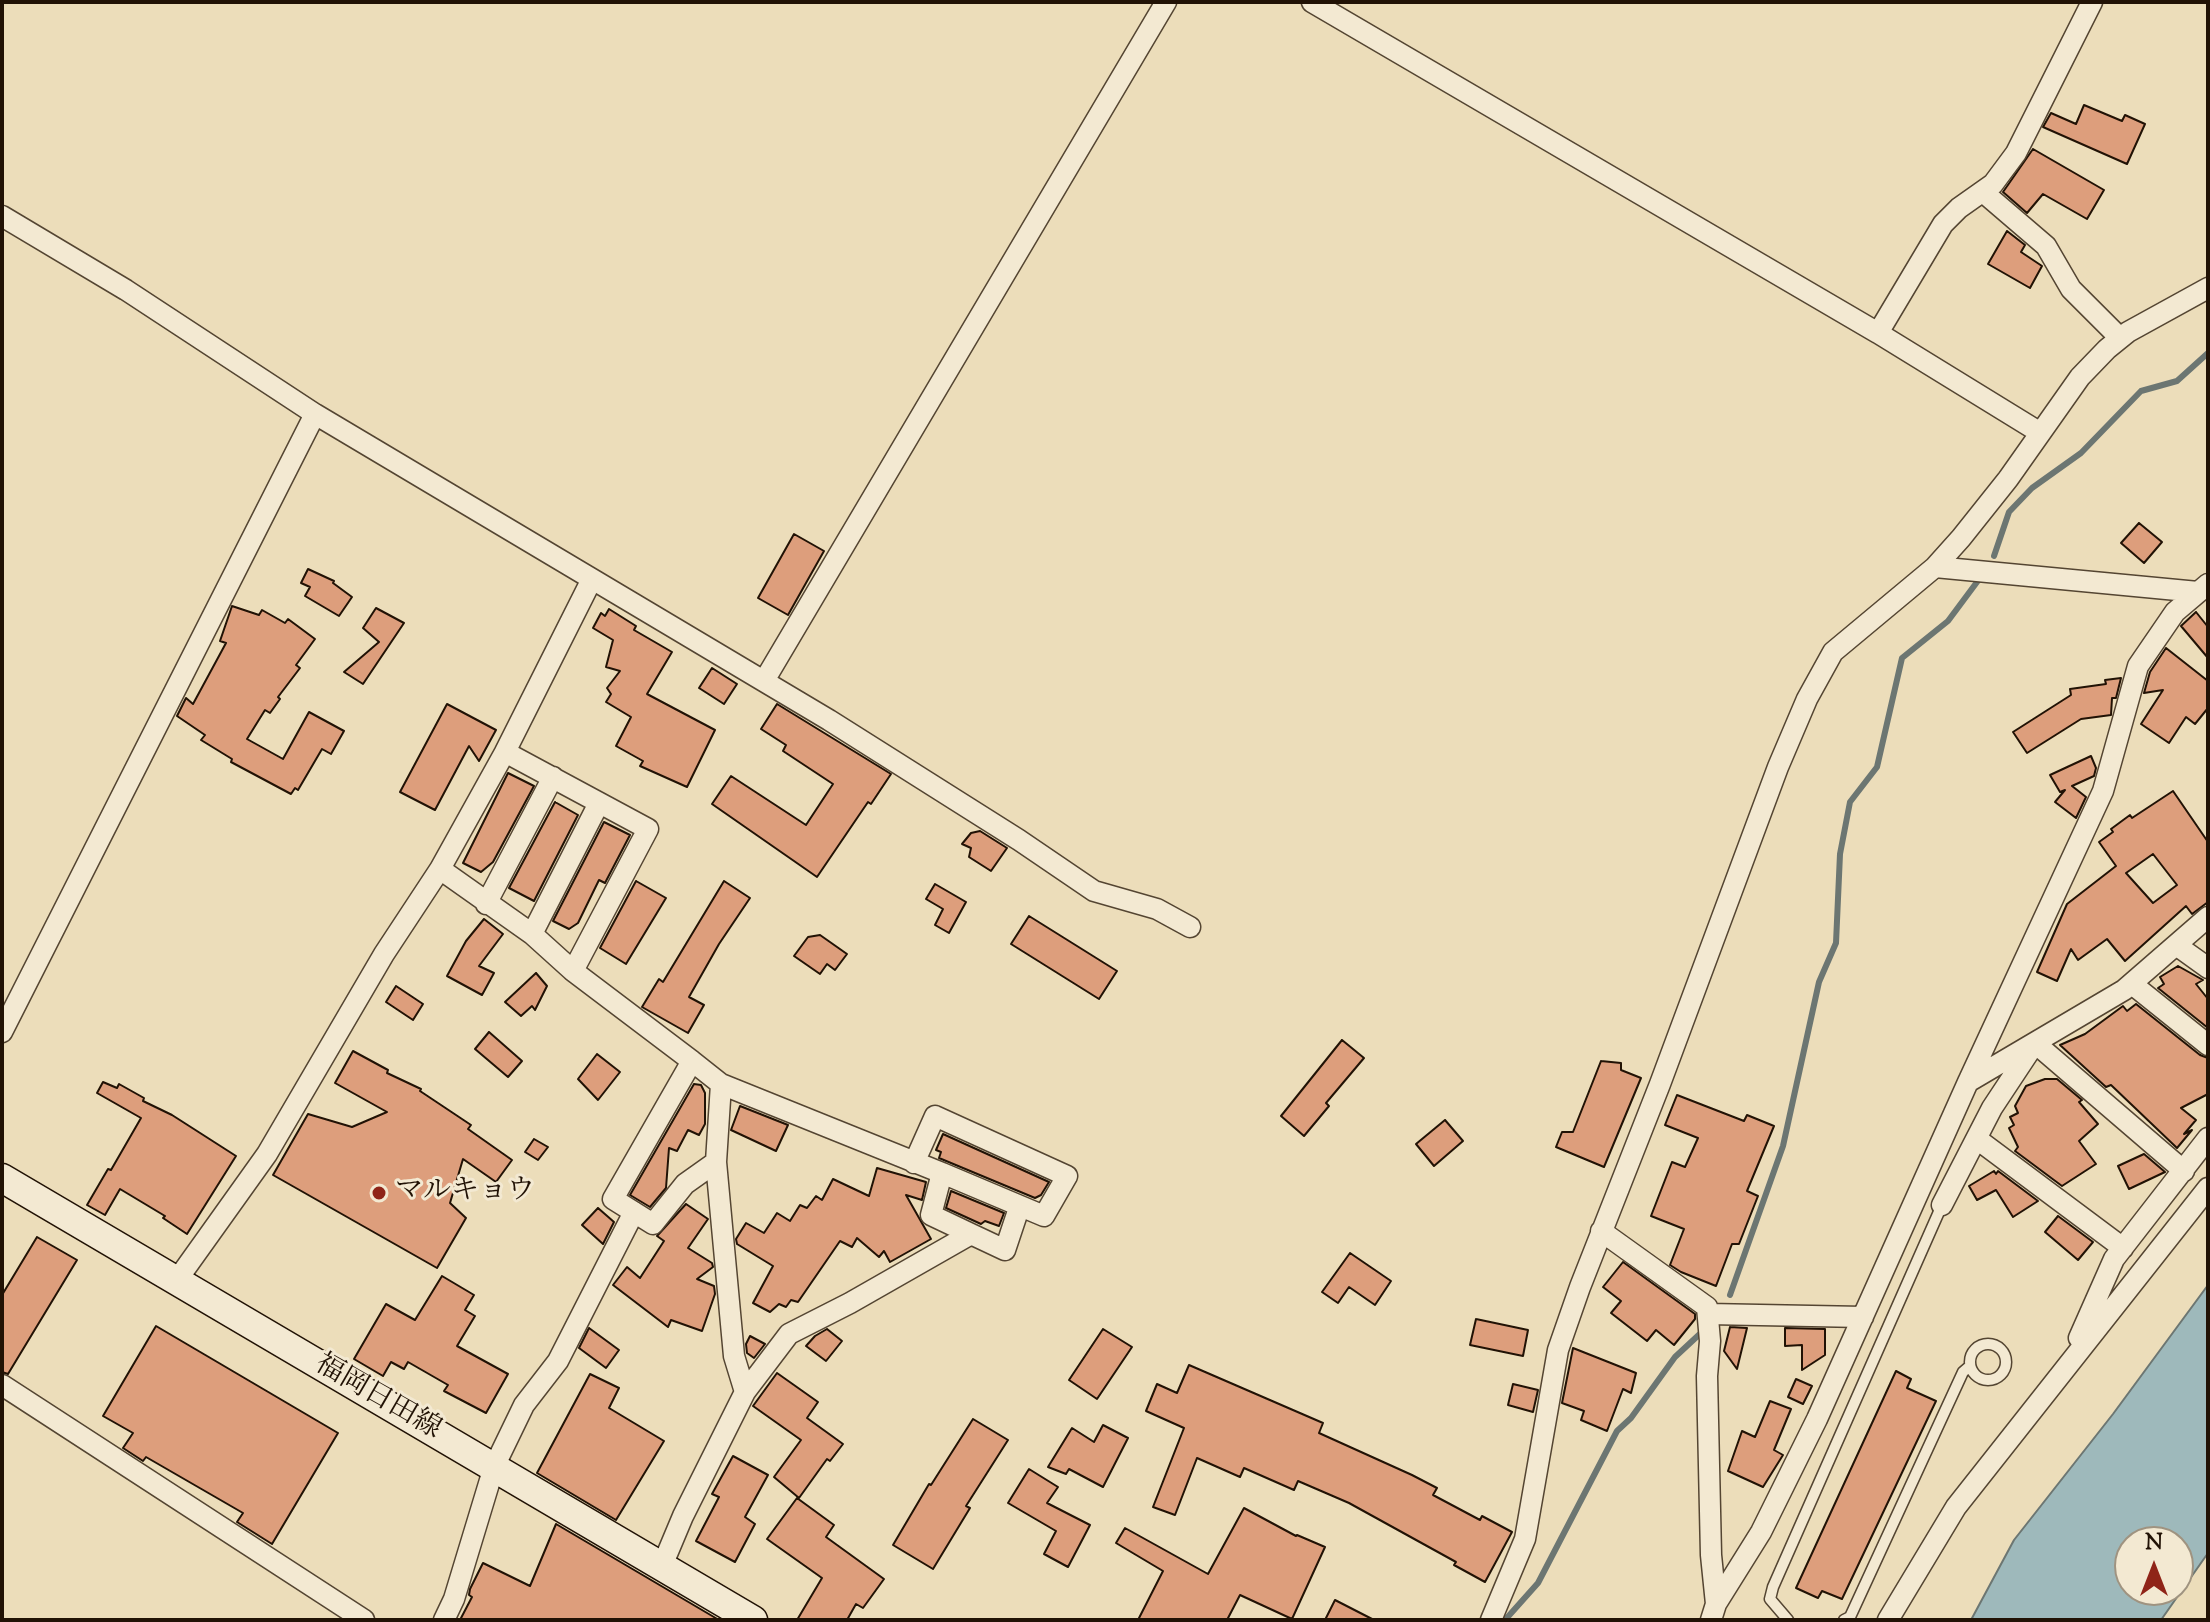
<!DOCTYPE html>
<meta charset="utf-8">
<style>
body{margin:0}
#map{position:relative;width:2210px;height:1622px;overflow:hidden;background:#ecddba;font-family:"Sorts Mill Goudy",serif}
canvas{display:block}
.frame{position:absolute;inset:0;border:4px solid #211205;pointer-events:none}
.north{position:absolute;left:2114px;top:1526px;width:80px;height:80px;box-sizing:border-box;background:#f3e9d2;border:2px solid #9f9380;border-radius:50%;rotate:0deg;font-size:22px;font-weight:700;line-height:32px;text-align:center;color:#211205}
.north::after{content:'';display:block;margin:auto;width:28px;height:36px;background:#8f2418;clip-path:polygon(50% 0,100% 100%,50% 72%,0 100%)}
</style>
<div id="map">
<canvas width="2210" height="1622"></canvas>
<div class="frame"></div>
<div class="north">N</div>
</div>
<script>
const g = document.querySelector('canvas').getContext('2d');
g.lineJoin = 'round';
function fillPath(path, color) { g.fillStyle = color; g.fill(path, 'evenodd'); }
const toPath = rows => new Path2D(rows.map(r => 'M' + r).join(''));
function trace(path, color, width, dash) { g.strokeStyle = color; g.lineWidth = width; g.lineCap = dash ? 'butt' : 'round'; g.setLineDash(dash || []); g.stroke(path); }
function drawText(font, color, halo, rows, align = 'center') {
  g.font = font + ' "Sorts Mill Goudy","Noto Serif JP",serif'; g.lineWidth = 6; g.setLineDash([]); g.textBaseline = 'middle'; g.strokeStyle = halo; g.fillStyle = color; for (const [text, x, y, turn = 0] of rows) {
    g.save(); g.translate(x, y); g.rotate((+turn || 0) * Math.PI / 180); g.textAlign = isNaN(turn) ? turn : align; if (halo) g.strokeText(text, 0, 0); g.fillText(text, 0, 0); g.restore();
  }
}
const water = toPath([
 [2208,1285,2208,1553,2161,1620,1971,1620,2014,1540,2113,1414,2208,1285],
 [2130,1542,2178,1542,2178,1590,2130,1590,2130,1542]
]);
fillPath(water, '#9eb9bb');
trace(water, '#6c7672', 2);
trace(toPath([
 [1994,556,2009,512,2032,488,2081,453,2141,391,2177,381,2208,353],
 [1730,1295,1783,1146,1819,982,1836,943,1840,854,1850,802,1877,767,1902,658,1948,621,1980,578],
 [1505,1620,1538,1583,1617,1431,1631,1418,1675,1357,1703,1331]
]), '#6c7672', 6);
const building = toPath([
 [2084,105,2122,121,2125,115,2145,124,2127,164,2043,127,2051,113,2076,124,2084,105],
 [2033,149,2104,190,2087,219,2043,194,2027,213,2003,192,2033,149],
 [2007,231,2025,245,2021,252,2042,266,2030,288,1988,264,2007,231],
 [2139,523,2162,542,2144,563,2121,543,2139,523],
 [794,534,824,551,788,615,758,598,794,534],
 [308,569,334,581,333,583,352,597,339,616,305,596,310,587,301,583,308,569],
 [232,606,259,615,262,610,285,623,288,619,315,639,296,665,300,668,278,697,280,699,270,713,265,710,247,739,283,759,309,712,344,731,331,754,322,749,298,790,295,788,291,794,231,762,232,759,201,740,205,735,177,716,186,698,193,704,226,643,220,641,232,606],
 [376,608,404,623,363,684,344,672,379,642,363,628,376,608],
 [609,609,636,626,634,630,672,652,647,694,715,730,687,787,640,766,643,761,616,746,631,717,606,702,611,694,607,688,620,671,606,667,613,640,593,628,601,613,605,616,609,609],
 [2196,612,2208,627,2208,658,2181,626,2196,612],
 [2166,648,2208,681,2208,708,2195,724,2186,717,2169,743,2141,724,2163,690,2144,693,2150,672,2166,648],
 [712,668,737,684,724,704,699,688,712,668],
 [2121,678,2116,698,2112,698,2111,715,2081,719,2027,753,2013,732,2071,695,2070,689,2106,684,2105,680,2121,678],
 [447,704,496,730,479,761,469,746,435,810,400,792,447,704],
 [777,704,891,774,871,804,868,802,817,877,712,804,731,776,806,825,833,784,783,751,786,745,761,729,777,704],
 [2091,756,2096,768,2094,776,2072,786,2086,797,2076,818,2055,802,2065,790,2060,792,2050,775,2091,756],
 [508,773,534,786,493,862,481,872,463,863,508,773],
 [2173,791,2208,842,2208,902,2192,914,2186,906,2125,961,2107,939,2078,960,2071,949,2057,981,2037,972,2067,904,2116,866,2099,842,2113,832,2111,829,2130,815,2132,818,2173,791],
 [2153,854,2177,885,2153,903,2126,873,2153,854],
 [555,802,578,815,534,901,509,888,555,802],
 [604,822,630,835,605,883,599,880,578,923,569,929,553,921,604,822],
 [980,831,1007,848,991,871,969,857,971,848,962,844,971,833,980,831],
 [636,881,666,898,626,964,600,948,636,881],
 [724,881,750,898,719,944,689,997,704,1005,688,1033,642,1007,659,979,663,982,724,881],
 [935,884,966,902,949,933,935,925,943,909,926,899,935,884],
 [1029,916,1117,971,1099,999,1011,944,1029,916],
 [484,919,503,934,479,966,494,973,482,995,447,976,466,941,484,919],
 [820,935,847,954,835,970,827,964,820,974,794,956,808,937,820,935],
 [2178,966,2203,980,2196,984,2208,999,2208,1028,2158,988,2164,984,2160,977,2178,966],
 [536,973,547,986,535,1010,532,1006,521,1016,505,1002,536,973],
 [396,986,423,1004,413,1020,386,1002,396,986],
 [2136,1004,2200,1055,2208,1058,2208,1094,2181,1108,2196,1120,2184,1134,2192,1130,2177,1148,2111,1085,2106,1087,2060,1045,2085,1034,2123,1006,2127,1011,2136,1004],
 [489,1032,522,1061,508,1077,475,1049,489,1032],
 [1342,1040,1364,1058,1326,1103,1329,1106,1304,1136,1281,1116,1342,1040],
 [353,1051,388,1070,387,1073,421,1089,420,1091,471,1125,468,1129,512,1160,496,1182,463,1159,450,1203,466,1218,437,1268,273,1175,308,1114,352,1127,387,1112,335,1083,353,1051],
 [597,1054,620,1072,598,1100,578,1079,597,1054],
 [1601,1061,1621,1063,1621,1070,1641,1078,1604,1167,1556,1147,1562,1132,1573,1132,1601,1061],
 [2045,1079,2057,1079,2082,1100,2079,1102,2098,1124,2079,1141,2096,1164,2062,1186,2015,1151,2018,1147,2009,1128,2014,1125,2010,1117,2018,1113,2015,1106,2026,1086,2045,1079],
 [103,1082,117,1088,119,1084,144,1098,143,1101,172,1115,236,1156,187,1234,163,1218,165,1216,120,1189,105,1215,87,1205,108,1169,111,1170,141,1118,97,1093,103,1082],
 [694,1084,701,1085,705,1093,705,1124,699,1135,688,1130,677,1151,669,1148,666,1188,650,1207,630,1195,694,1084],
 [1677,1095,1744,1121,1747,1115,1774,1126,1747,1191,1758,1196,1739,1244,1732,1244,1716,1286,1681,1272,1670,1265,1684,1229,1651,1216,1672,1162,1685,1167,1698,1138,1665,1125,1677,1095],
 [740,1106,788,1125,776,1151,731,1130,740,1106],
 [1445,1120,1463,1141,1434,1166,1416,1144,1445,1120],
 [943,1134,1049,1182,1041,1195,1035,1198,939,1158,941,1152,936,1150,943,1134],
 [534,1139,548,1147,538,1160,525,1152,534,1139],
 [2144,1154,2165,1172,2129,1189,2118,1166,2144,1154],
 [877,1168,926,1182,922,1200,906,1195,931,1239,890,1262,884,1251,879,1257,857,1238,852,1247,840,1241,798,1302,791,1300,786,1307,779,1304,770,1312,753,1303,773,1266,737,1244,736,1239,746,1223,764,1233,777,1213,790,1221,800,1205,807,1208,816,1196,822,1200,833,1179,869,1196,877,1168],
 [1994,1171,1996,1174,1998,1171,2038,1201,2013,1217,1996,1190,1977,1200,1969,1186,1994,1171],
 [951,1191,1004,1213,999,1226,985,1221,981,1224,946,1208,951,1191],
 [686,1204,708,1219,688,1248,712,1263,713,1267,697,1279,714,1286,715,1294,702,1331,671,1320,668,1327,613,1285,627,1267,640,1278,664,1241,657,1236,686,1204],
 [598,1208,614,1222,603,1244,582,1225,598,1208],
 [2058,1216,2093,1242,2078,1260,2045,1232,2058,1216],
 [37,1237,77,1260,8,1374,2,1372,2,1295,37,1237],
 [1350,1253,1391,1281,1375,1305,1349,1287,1338,1303,1322,1292,1350,1253],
 [1623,1262,1695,1314,1695,1319,1674,1345,1656,1330,1647,1341,1611,1313,1621,1301,1603,1287,1623,1262],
 [442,1276,474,1295,465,1310,475,1316,457,1346,508,1374,486,1413,444,1391,448,1385,408,1362,404,1369,391,1362,383,1376,354,1359,386,1304,415,1320,442,1276],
 [1476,1319,1528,1330,1523,1356,1470,1345,1476,1319],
 [156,1326,338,1433,272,1544,237,1522,243,1513,146,1457,143,1461,123,1448,133,1433,103,1416,156,1326],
 [1730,1327,1747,1328,1737,1369,1724,1351,1730,1327],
 [589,1328,619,1350,606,1368,579,1348,589,1328],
 [1785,1328,1825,1329,1825,1355,1802,1370,1802,1345,1785,1346,1785,1328],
 [827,1329,842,1341,826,1361,806,1346,815,1336,827,1329],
 [1103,1329,1132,1347,1097,1399,1069,1380,1103,1329],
 [750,1336,765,1344,754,1358,747,1353,746,1344,750,1336],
 [1573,1348,1636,1373,1631,1393,1623,1389,1607,1431,1581,1420,1584,1411,1562,1403,1573,1348],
 [1189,1365,1323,1423,1319,1433,1412,1475,1437,1488,1433,1495,1480,1520,1482,1516,1512,1532,1485,1582,1454,1565,1456,1562,1349,1503,1298,1481,1294,1490,1244,1468,1240,1477,1197,1458,1175,1515,1153,1507,1184,1428,1146,1411,1157,1384,1177,1393,1189,1365],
 [1896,1371,1911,1379,1907,1388,1936,1401,1842,1599,1822,1591,1818,1598,1796,1588,1896,1371],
 [777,1373,818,1402,807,1418,843,1444,830,1461,827,1459,799,1498,774,1477,801,1440,753,1406,777,1373],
 [590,1374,619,1388,609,1408,664,1441,616,1520,537,1473,590,1374],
 [1796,1379,1812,1386,1803,1404,1788,1397,1796,1379],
 [1513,1384,1538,1390,1533,1412,1508,1405,1513,1384],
 [1770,1401,1791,1409,1774,1450,1783,1455,1763,1487,1728,1471,1742,1431,1755,1437,1770,1401],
 [973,1419,1008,1440,966,1506,970,1508,933,1569,893,1545,929,1484,931,1485,973,1419],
 [1103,1425,1128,1438,1103,1487,1069,1469,1066,1474,1048,1467,1072,1428,1094,1442,1103,1425],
 [733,1456,768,1475,745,1517,755,1524,735,1562,696,1541,719,1497,712,1494,733,1456],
 [1029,1469,1058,1487,1047,1503,1090,1525,1068,1567,1044,1554,1056,1531,1008,1503,1029,1469],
 [797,1498,834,1525,826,1537,884,1579,863,1608,856,1604,847,1620,797,1620,822,1578,767,1539,797,1498],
 [1244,1508,1296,1536,1297,1535,1325,1547,1292,1619,1240,1595,1227,1620,1138,1620,1163,1571,1116,1543,1125,1528,1208,1574,1244,1508],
 [556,1524,719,1620,460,1620,472,1597,469,1595,470,1589,483,1563,530,1586,556,1524],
 [1335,1600,1374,1620,1325,1620,1335,1600]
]);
fillPath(building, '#dd9e7c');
trace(building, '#211205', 2);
const service = toPath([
 '1970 1362a18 18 0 1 1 36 0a18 18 0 1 1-36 0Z',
 [1788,1620,1770,1599,1773,1587,1942,1205],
 [1844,1620,1850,1617,1963,1372,1970,1366]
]);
const minor = toPath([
 [1312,2,1878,333,2039,432],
 [1983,192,2046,246,2071,289,2120,338],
 [2,216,126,290,315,414,829,720,1019,840,1094,891,1157,909,1190,927],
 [1878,333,1943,224,1959,208,1993,184,2016,153,2092,2],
 [1935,567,2198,592],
 [764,681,1166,2],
 [505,752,592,579],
 [440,869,505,752,648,829,573,971],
 [486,904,553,777],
 [532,934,599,803],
 [2176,945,2208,968],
 [2132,984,2208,1045],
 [2,1032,315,414],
 [1968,1082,2124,990,2208,917],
 [1977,1139,2123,1248],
 [716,1162,685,1184,653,1224,613,1199,692,1061,721,1084],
 [914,1163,935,1116,1067,1176,1044,1216,942,1173],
 [1942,1205,1992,1108,2035,1043,2184,1171],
 [1601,1231,1707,1307,1710,1341,1707,1376,1711,1555,1716,1604],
 [971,1234,1005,1250,1019,1208],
 [177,1280,267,1154,384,954,440,869,532,934,573,971,692,1061],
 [1708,1314,1863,1317],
 [2079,1338,2114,1259,2208,1138],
 [2,1385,364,1620],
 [662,1566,683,1516,745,1392,734,1356,716,1162,721,1084,942,1173,931,1215,971,1234,850,1303,789,1334,745,1392],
 [444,1620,454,1599,494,1467,524,1405,558,1361,634,1212],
 [1491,1620,1525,1539,1558,1350,1580,1287,1660,1084,1778,767,1807,699,1833,652,1935,567,1961,538,2008,479,2080,377,2107,349,2128,332,2208,288],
 [1711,1620,1716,1604,1761,1532,1817,1419,1968,1082,2103,791,2138,666,2175,612,2208,584],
 [1888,1620,1956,1507,2208,1188]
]);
const secondary = toPath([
 [2,1178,753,1620]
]);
trace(service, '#544532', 13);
trace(minor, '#544532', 23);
trace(secondary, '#211205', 31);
trace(service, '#f3e9d2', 10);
trace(minor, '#f3e9d2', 20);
trace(secondary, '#f3e9d2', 28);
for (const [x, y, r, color] of [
 [379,1193,8,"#8f2418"]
]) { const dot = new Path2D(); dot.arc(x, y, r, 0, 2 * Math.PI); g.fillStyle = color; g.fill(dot); trace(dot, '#f3e9d2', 3); }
drawText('28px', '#211205', '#f3e9d2', [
 ["マルキョウ",395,1193]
], 'left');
drawText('28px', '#211205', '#f3e9d2', [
 ["福岡日田線",377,1399,30]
]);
</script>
